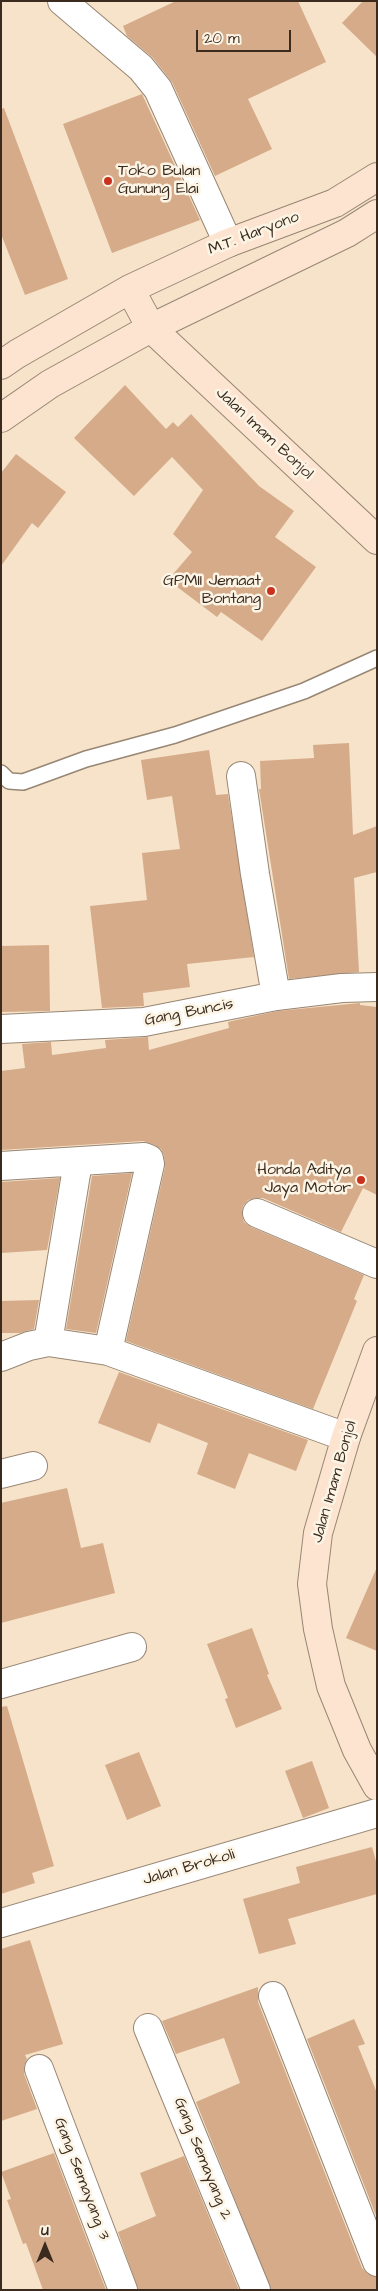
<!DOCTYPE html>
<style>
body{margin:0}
#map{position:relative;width:378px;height:2291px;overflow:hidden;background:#f6e3c9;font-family:"Architects Daughter",sans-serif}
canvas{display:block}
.frame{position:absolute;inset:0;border:2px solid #3b2a1e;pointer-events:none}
.north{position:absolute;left:20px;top:2221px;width:50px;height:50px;-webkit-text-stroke:4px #fcf5e5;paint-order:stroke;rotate:0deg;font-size:14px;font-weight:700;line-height:20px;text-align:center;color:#3b2a1e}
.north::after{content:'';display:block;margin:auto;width:18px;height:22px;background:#3b2a1e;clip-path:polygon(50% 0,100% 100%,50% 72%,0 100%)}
.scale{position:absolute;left:196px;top:30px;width:95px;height:22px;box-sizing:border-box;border:2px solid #3b2a1e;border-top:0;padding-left:6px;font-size:15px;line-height:18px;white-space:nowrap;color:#3b2a1e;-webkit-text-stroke:4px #fcf5e5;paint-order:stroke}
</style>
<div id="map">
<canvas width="378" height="2291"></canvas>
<div class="frame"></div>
<div class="north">U</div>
<div class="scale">20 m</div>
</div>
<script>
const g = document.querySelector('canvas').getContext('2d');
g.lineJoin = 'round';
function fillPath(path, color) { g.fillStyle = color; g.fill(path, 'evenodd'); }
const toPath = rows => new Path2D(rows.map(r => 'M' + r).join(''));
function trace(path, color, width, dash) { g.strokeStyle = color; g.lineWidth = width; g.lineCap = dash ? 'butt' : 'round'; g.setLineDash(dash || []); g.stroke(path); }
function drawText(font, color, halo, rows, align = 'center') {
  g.font = font + ' "Architects Daughter",sans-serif'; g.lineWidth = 5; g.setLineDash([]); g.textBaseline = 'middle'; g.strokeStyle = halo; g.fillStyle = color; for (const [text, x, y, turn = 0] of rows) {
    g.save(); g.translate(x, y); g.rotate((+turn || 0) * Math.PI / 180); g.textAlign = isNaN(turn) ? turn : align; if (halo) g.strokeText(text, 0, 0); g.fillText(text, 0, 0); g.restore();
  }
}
fillPath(toPath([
 [176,1,298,1,326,62,248,99,272,149,215,176,172,82,153,58,127,36,123,26],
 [363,1,377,1,377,57,342,23],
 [142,94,200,220,112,253,63,124],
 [4,108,68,279,25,295,1,234,1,109],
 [125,385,166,429,173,422,178,427,191,414,259,486,294,511,275,537,316,567,262,641,221,612,217,617,168,580,192,552,173,534,203,490,172,457,134,496,74,438],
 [16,454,66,492,38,528,32,523,1,566,1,473],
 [349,743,353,835,377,826,377,872,354,878,359,972,289,979,259,789,261,789,260,761,314,758,313,745],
 [209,750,216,795,228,794,254,957,187,964,190,987,143,993,144,1006,102,1008,90,906,147,900,142,853,180,849,172,796,147,800,141,760],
 [49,945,50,1011,1,1012,1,946],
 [360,1003,360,1005,377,1007,377,1195,363,1188,341,1232,263,1198,255,1198,248,1200,243,1206,242,1214,244,1222,251,1227,364,1275,354,1299,357,1301,313,1409,126,1341,165,1167,164,1156,161,1149,155,1145,143,1141,1,1150,1,1071,25,1068,22,1044,51,1042,52,1055,106,1048,105,1040,148,1037,149,1050,229,1028,228,1022,232,1021,278,1011],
 [132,1173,96,1333,66,1329,92,1176],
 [60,1178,47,1250,1,1253,1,1182],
 [39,1300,34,1329,20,1333,1,1333,1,1301],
 [119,1372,308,1440,296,1471,249,1453,235,1489,197,1474,208,1443,158,1423,150,1443,98,1423],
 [67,1488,81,1548,103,1543,115,1593,1,1623,1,1503],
 [377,1567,377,1651,346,1638],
 [252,1628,269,1674,267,1675,282,1709,236,1728,225,1699,228,1698,207,1644],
 [7,1706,54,1866,32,1873,35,1883,1,1894,1,1707],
 [139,1752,161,1806,127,1820,105,1765],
 [312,1761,329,1808,303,1818,285,1771],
 [372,1847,377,1865,377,1894,288,1919,296,1944,259,1954,243,1899,300,1883,296,1867],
 [30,1940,63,2044,25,2055,27,2059,24,2066,24,2074,37,2109,1,2121,1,1949],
 [258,1987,258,2002,362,2268,368,2274,377,2277,377,2290,271,2290,196,2102,240,2083,224,2038,176,2054,162,2021],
 [354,2019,365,2044,358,2046,377,2093,377,2218,307,2039],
 [54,2153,106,2290,43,2290,26,2243,23,2244,7,2200,11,2199,1,2172],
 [184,2156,239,2290,138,2290,118,2232,156,2216,140,2173]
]), '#d5ab8a');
const lane = toPath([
 [1,773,9,781,23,782,86,759,175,735,304,691,377,658]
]);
const street = toPath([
 [62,1,141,68,158,89,228,243],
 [241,776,255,874,276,996],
 [1,1029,144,1022,276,996,342,988,377,987],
 [1,1166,144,1157,149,1159,150,1164,108,1351],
 [257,1213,377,1264],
 [48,1342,78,1162],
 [1,1357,29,1346,48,1342,108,1351,346,1437],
 [1,1474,33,1466],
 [1,1684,132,1647],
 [1,1923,377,1813],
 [273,1996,377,2262],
 [148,2028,256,2290],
 [39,2069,123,2290]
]);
const secondary = toPath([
 [130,289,151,328,377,540],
 [1,365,17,354,130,289,228,243,335,203,377,177],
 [1,418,50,384,151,328,347,233,377,214],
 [377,1351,346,1437,318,1533,312,1584,318,1629,331,1686,357,1750,377,1786]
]);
trace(lane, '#988674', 18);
trace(street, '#988674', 30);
trace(secondary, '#988674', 30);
trace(lane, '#fff', 15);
trace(street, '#fff', 28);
trace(secondary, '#fde4d1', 28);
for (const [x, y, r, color] of [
 [108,181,5,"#c8321e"],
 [271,591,5,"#c8321e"],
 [361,1180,5,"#c8321e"]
]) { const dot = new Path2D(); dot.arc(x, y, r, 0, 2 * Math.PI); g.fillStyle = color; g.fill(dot); trace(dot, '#fcf5e5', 2); }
drawText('16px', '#3b2a1e', '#fcf5e5', [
 ["Toko Bulan",118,172,"left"],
 ["Gunung Elai",118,190,"left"],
 ["GPMII Jemaat",261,582],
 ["Bontang",261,600],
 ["Honda Aditya",351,1171],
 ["Jaya Motor",351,1189]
], 'right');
drawText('16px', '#3b2a1e', '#fcf5e5', [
 ["M.T. Haryono",254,234,-21],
 ["Jalan Imam Bonjol",264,434,43],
 ["Gang Buncis",189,1013,-11],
 ["Jalan Imam Bonjol",335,1482,-74],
 ["Jalan Brokoli",189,1868,-16],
 ["Gang Semayang 2",202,2159,68],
 ["Gang Semayang 3",81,2179,69]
]);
</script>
